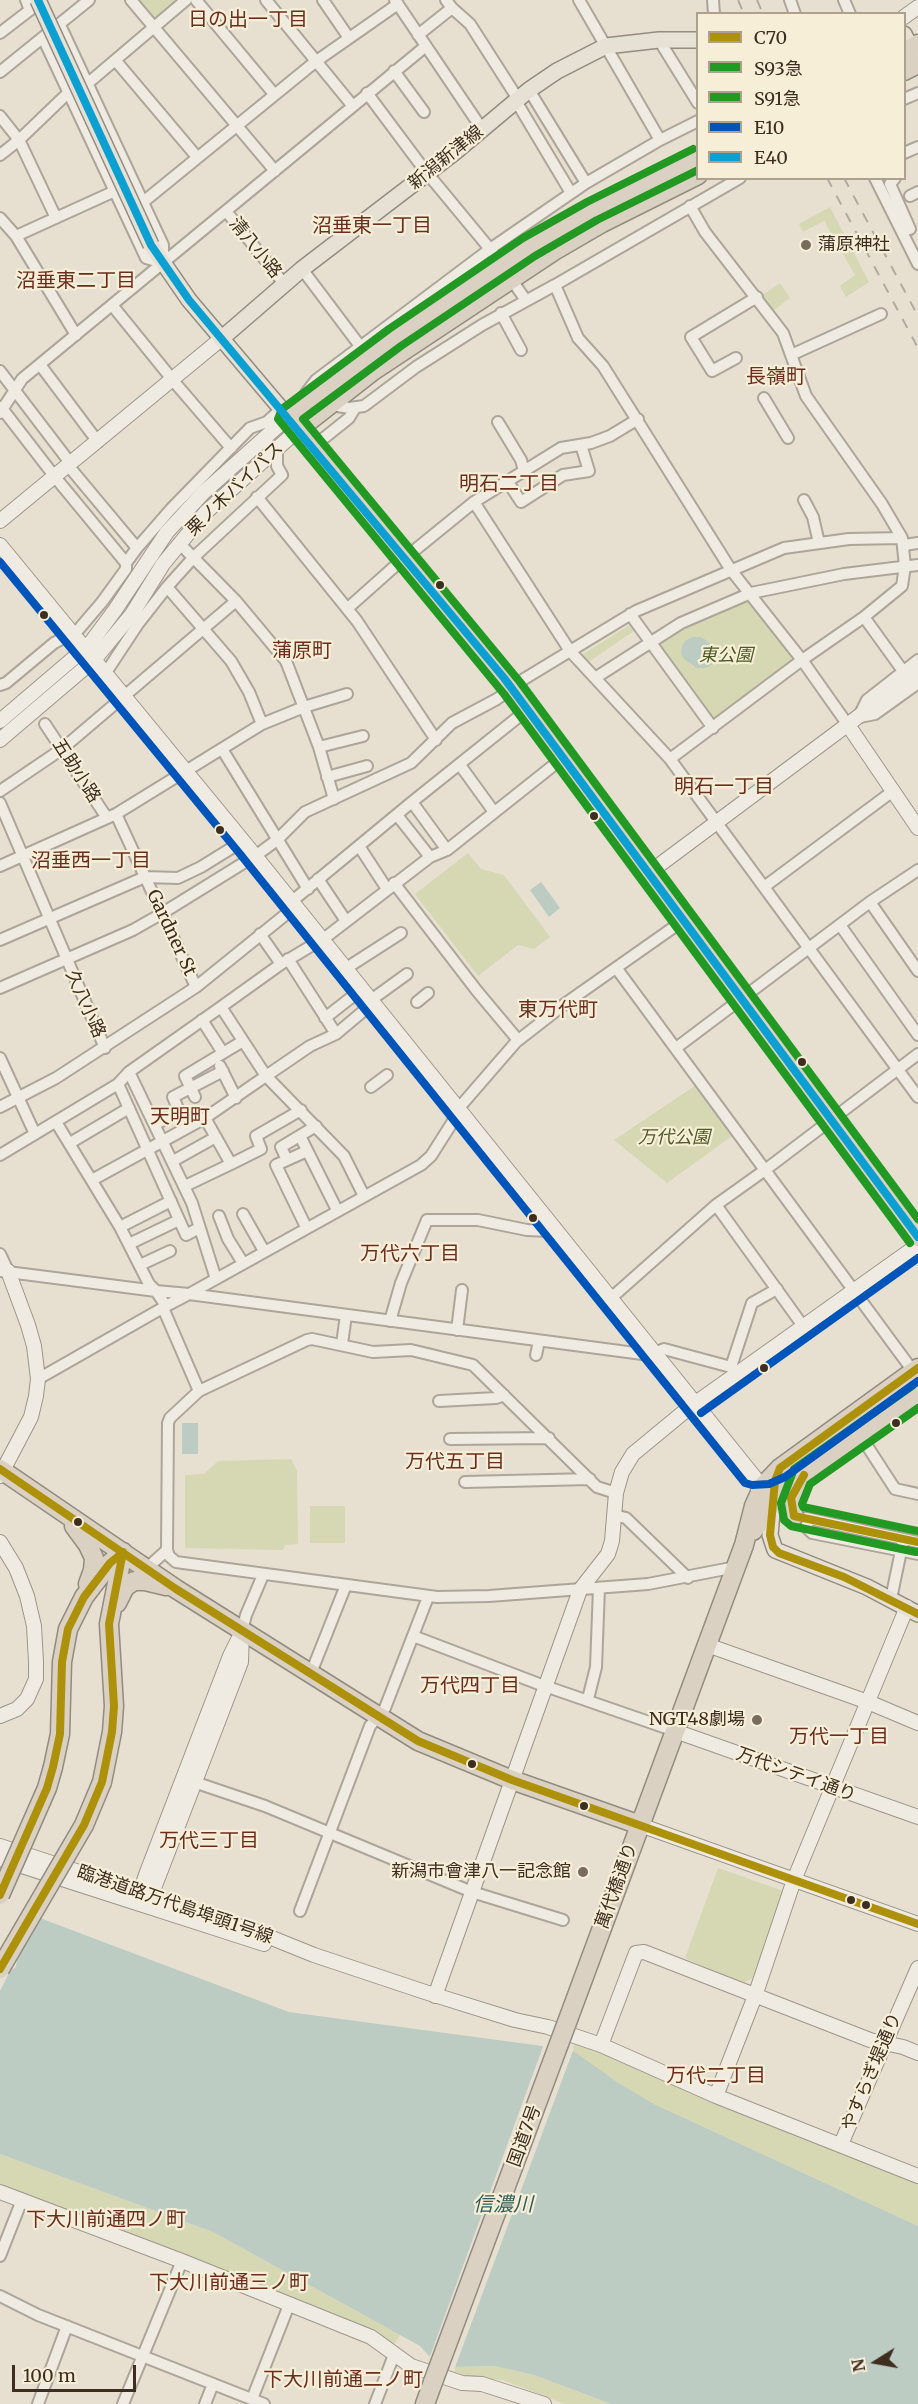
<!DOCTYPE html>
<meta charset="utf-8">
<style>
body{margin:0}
#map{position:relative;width:918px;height:2404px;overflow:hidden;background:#e7e0d1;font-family:Merriweather,"Noto Sans JP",serif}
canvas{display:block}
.legend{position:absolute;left:696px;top:12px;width:210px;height:168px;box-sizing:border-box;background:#f7eed8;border:2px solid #ada18e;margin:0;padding:8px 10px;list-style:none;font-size:18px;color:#3d2e20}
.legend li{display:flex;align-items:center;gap:12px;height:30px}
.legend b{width:30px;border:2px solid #ada18e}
.north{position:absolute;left:846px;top:2332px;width:60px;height:60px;-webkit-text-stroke:4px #f7eed8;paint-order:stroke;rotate:259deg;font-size:16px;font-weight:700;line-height:24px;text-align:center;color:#3d2e20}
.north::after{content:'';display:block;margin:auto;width:21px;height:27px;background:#3d2e20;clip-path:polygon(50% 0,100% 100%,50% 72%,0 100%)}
.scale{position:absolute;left:12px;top:2365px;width:124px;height:27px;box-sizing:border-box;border:3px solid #3d2e20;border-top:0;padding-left:8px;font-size:18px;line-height:21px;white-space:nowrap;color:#3d2e20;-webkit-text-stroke:4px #f7eed8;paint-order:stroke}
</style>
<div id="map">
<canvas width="918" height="2404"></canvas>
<ul class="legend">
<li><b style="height:8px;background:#ad910a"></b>C70</li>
<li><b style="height:8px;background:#292"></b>S93急</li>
<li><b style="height:8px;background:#292"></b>S91急</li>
<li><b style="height:8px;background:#05b"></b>E10</li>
<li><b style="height:8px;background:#0c9fd2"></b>E40</li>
</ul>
<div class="north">N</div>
<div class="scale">100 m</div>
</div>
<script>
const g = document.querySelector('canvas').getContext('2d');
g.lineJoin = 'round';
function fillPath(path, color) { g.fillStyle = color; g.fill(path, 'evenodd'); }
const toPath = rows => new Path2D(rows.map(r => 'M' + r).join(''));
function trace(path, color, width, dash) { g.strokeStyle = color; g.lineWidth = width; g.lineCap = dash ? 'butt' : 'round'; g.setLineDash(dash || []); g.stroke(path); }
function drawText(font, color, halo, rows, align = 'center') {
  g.font = font + ' Merriweather,"Noto Sans JP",serif'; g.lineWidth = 4.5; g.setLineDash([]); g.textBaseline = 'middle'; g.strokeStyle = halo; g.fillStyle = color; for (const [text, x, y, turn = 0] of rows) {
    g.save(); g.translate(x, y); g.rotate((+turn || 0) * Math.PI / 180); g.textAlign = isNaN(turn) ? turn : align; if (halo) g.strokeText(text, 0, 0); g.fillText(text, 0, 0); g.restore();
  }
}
fillPath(toPath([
 [135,0,180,0,152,22],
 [830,207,869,282,846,297,840,286,855,275,824,221,803,232,799,224],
 [780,283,790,298,773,311,761,296],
 [745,598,752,600,791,655,792,663,715,720,710,717,658,645,658,640],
 [633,623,637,629,587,663,582,657,583,654],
 [468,853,481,869,504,875,550,937,534,949,518,945,478,976,415,894],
 [696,1085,732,1136,667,1183,614,1140],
 [918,1379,918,1387,784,1483,781,1480,784,1473],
 [291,1459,297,1471,298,1544,285,1545,283,1550,185,1548,185,1475,204,1474,218,1461],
 [310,1506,345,1506,345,1543,310,1543],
 [718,1868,786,1892,755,1976,743,1984,685,1958],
 [576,2040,666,2082,918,2178,918,2226,654,2104,617,2082,575,2054,572,2050],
 [0,2154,213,2232,400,2335,394,2345,328,2315,0,2187],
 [495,2366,534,2375,611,2404,565,2404,503,2380,454,2376,455,2367]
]), '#d6d7b3');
fillPath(toPath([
 [692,637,701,637,710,643,708,656,712,665,705,668,697,668,684,659,681,654,682,646,685,641],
 [541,882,560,908,549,917,530,890],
 [182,1423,198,1423,198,1454,182,1454],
 [0,1903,289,2012,572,2050,617,2082,654,2104,918,2226,918,2404,611,2404,534,2375,495,2366,455,2367,429,2356,420,2346,213,2232,0,2154]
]), '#bcccc2');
fillPath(toPath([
 [0,1900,43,1916,17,1960,16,1967,10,1971,0,1991],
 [544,2044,574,2048,454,2370,429,2359]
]), '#e7e0d1');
const street = toPath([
 [131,0,275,171],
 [196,0,274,94],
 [266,0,352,105],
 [323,0,349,38],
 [395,0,482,129],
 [446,0,452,8,470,24,518,99],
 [713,0,714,14],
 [790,0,795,14],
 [844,0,850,14],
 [0,33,30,10,26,0],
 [418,35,452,8],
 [43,38,146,258,163,263,163,245,60,25],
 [659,40,698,103],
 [116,61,197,157],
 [394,71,424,112],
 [0,72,89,0],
 [529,90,586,183],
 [904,99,918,93],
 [519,106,571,193],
 [0,116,19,140,56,218],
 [660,140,698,121],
 [904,153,918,147],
 [0,155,19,140,69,92,87,84,186,0],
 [875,178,918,264],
 [895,178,890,184,910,229],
 [910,196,918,192],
 [142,203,315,62,398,4],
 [226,211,285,285],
 [0,218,16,236,115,191],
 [16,236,76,335],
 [302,269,360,346],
 [555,285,578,338,603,366,731,570,802,660,848,725],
 [525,299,490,249,586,183,660,140,579,0],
 [112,305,176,384,231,448],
 [501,313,521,350],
 [791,355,881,314],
 [736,358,712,371,691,337,757,297],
 [41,366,98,442],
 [0,371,71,464,71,469,137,548],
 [764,398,788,438],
 [306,403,306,393,316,380,490,249,423,168,367,93],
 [331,405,350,408,364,406,416,367,482,325,555,285,740,178],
 [1,407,55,477,126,563],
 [0,413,22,379,426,46],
 [498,422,521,460,524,471],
 [324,438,349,418,355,408],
 [508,482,521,502,563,475,589,471,581,445],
 [257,497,357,621,436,740],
 [804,500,813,517,819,543],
 [474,502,570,651,670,759,918,1097],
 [179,543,236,601,286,661,319,747,334,799],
 [904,545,918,543],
 [167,587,231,661,249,692,262,724],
 [348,608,394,567,474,502,561,448,591,443,610,436,638,419],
 [630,614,713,728],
 [864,617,903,671],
 [73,636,102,602,126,569,126,563,137,548,171,509,250,428,267,422,281,409],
 [105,674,138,624,167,587,194,557,282,475,277,466,277,447],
 [595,678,681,623,751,593,844,574,918,565],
 [0,685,6,683,54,643,71,634],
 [860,714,867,700,918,660],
 [860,717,875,714,918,683],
 [45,724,107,818],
 [319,747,363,736],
 [222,749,308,889],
 [670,759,802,660,864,617,902,586,905,566,902,538,882,504,806,396,783,333,705,232,690,206],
 [460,765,494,812],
 [327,777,367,766],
 [0,791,62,749,236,601],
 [412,802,447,850],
 [0,803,105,1048],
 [116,814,196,987],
 [397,815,430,857],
 [359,846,387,889],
 [0,866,116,814,262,724,304,707,347,694],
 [318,879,346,921],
 [394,883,477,991,518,1040],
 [764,887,893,791],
 [291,902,412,802,517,718],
 [870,902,918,971],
 [840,925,918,1035],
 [260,934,281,964],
 [0,940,145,877,178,878,201,867,243,841],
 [288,959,336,1034],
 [345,969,401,933],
 [617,969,765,1170,918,1054],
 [0,988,133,930,161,914,258,854,277,840,305,812,411,763,452,723,497,699,524,679,636,611,784,548,849,539,902,538],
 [371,1000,407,974],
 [417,1002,428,993],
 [373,1003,336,1034,310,1046,266,1076,221,1007,281,964,326,937,430,857,447,850,564,757],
 [325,1018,362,989],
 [202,1020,223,1053],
 [676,1048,870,902,918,870],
 [0,1058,35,1134,118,1084,129,1072,221,1007],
 [220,1066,236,1098],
 [129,1072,192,1203,216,1279],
 [118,1084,186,1235,199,1228],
 [371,1087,387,1075],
 [195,1097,185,1076,243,1041],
 [0,1107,56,1078,196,987,295,907],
 [56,1122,120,1227,149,1284,156,1291,189,1294,421,1165,431,1156,457,1115,458,1109,516,1042,566,1003,684,920],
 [156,1124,179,1111,173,1097,223,1071],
 [300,1136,337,1210],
 [70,1143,129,1108],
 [0,1155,35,1134],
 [287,1160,281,1147,316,1126],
 [173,1161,216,1137],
 [231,1164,261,1149,256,1136,301,1110],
 [92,1180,205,1118,266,1076,344,1156,364,1196],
 [185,1186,231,1164,205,1118],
 [716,1205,803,1326],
 [243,1214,264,1251],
 [219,1216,228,1239,243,1263],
 [120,1227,171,1201],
 [306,1227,276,1165,307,1151],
 [129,1244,179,1220],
 [0,1254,8,1271],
 [140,1265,170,1251],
 [0,1271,156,1291,166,1306,189,1294,650,1355,664,1349,731,1367,737,1374],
 [610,1299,716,1205,765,1170,913,1371],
 [163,1308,199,1391],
 [390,1321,401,1283,427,1220,478,1220,527,1230,551,1231,555,1228],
 [457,1330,462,1290],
 [342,1344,346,1315],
 [536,1355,539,1341],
 [731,1367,752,1303,777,1289],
 [38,1379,166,1306],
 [439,1401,496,1398,504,1395],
 [860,1435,895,1489,918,1494],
 [450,1439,549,1438],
 [465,1482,590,1479],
 [616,1493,597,1487,473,1365,411,1350,373,1352,312,1339,307,1340,199,1391,170,1418,168,1423,167,1550,169,1556,176,1562,437,1597,489,1596,648,1584,736,1567],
 [614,1515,626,1518,688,1578],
 [806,1518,918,1542],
 [811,1520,808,1521,806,1527,812,1533,918,1554],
 [147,1568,167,1550],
 [891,1599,902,1546],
 [242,1631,246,1615,263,1575],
 [413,1636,539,1684,675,1731],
 [311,1673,346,1585],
 [588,1699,596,1667,599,1588],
 [194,1782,265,1806,472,1892,563,1920],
 [300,1911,370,1726,385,1708,428,1597],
 [0,2256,22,2200],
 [0,2296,38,2315,264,2404],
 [252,2399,289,2305],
 [38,2404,67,2326],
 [123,2404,182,2261],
 [205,2404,213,2384],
 [375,2404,394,2355]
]);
const secondary = toPath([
 [904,17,918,7],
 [0,521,221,339],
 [0,545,248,847,756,1479,760,1498],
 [0,721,89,645,115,610,167,532,182,516,203,493,288,417],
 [848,725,918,828],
 [0,740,94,660,132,614,163,564,206,512,299,429],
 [650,872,918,672],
 [0,1476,31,1417,36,1396,38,1379,34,1346,28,1325,8,1271],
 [0,1542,16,1568,27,1596,34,1626,36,1662,36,1679,27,1699,17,1709,0,1716],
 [707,1645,868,1702,918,1723],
 [675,1731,918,1817],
 [640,1825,918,1924],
 [0,1846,140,1892,181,1908,257,1932,314,1955,425,1992,515,2020,548,2027,601,2045,716,2096,918,2176],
 [0,1859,264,1944],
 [141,1900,140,1892,147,1872,230,1656,239,1638],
 [145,1902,151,1896,238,1670,241,1662,242,1631],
 [435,1996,580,1590,608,1554,612,1541,616,1493,622,1472,633,1454,690,1407,918,1245],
 [601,2045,636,1953,644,1952,870,2040,903,2047,918,2053],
 [716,2096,755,1996,794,1880,907,1607],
 [841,2144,918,1968],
 [0,2192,182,2261,371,2337,411,2366,462,2383,482,2384,544,2404]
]);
const primary = toPath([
 [904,34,916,58],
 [151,245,189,300,288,417],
 [221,339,302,269,455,152,529,90,557,71,606,46,659,40,698,40],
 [773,1501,770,1535,775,1550,867,1587,918,1614]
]);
const highway = toPath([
 [904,52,918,44],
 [904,71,918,64],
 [698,158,592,211,529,247,395,337,288,417,512,688,918,1237],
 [299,429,373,371,554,251,602,223,698,175],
 [0,1469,176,1589,418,1741,512,1780,640,1825],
 [794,1516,791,1508,791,1498,800,1478],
 [74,1526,88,1545,94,1558,93,1570,88,1584],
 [753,1531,772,1503,792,1483,918,1395],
 [117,1603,125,1587,134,1581,145,1581,166,1586],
 [53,1767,60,1734,62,1662,68,1629,84,1597,110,1563,123,1552],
 [102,1782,112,1732,114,1706,109,1624,123,1552],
 [566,2025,744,1545,754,1506,763,1486,780,1468,918,1368],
 [425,2404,433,2382]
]);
trace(street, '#ada599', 14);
trace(secondary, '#9c958a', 16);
trace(primary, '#928b80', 18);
trace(highway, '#928b80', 21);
trace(street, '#efebe3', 10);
trace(secondary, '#efebe3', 14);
trace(primary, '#e6e1d4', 15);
trace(highway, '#dad1c2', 18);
trace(toPath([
 [738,0,744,14],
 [757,0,763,14],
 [827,178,918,348],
 [844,178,918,316]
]), '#afaaa2', 2, [10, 10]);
const primaryBridge = toPath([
 [38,0,151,245]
]);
const highwayBridge = toPath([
 [0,1895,47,1788,53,1767],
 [0,1969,84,1825,102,1782],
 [433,2382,566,2025]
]);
trace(primaryBridge, '#928b80', 18, []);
trace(highwayBridge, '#928b80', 21, []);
trace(primaryBridge, '#e6e1d4', 15);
trace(highwayBridge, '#dad1c2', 18);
trace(toPath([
 [918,1368,780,1468,775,1481,770,1535,773,1547,779,1553,844,1577,918,1614],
 [0,1469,176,1589,418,1741,512,1780,918,1924],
 [804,1475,791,1498,794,1516,918,1542],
 [0,1895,47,1788,53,1767,60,1734,62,1662,68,1629,84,1597,110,1563,121,1554],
 [0,1969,84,1825,102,1782,112,1732,114,1706,109,1624,123,1552]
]), '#ad910a', 8);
trace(toPath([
 [693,149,587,202,523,238,389,329,282,409,278,419,504,694,910,1243],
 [912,1386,794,1469,781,1503,784,1520,791,1526,916,1552]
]), '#292', 8);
trace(toPath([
 [698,170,597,220,535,256,401,346,303,419,520,682,918,1219],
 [918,1408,810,1484,802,1504,803,1507,918,1531]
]), '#292', 8);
trace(toPath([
 [0,562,240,854,745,1483,752,1485,769,1484,785,1477,918,1381],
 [701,1413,918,1258]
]), '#05b', 8);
trace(toPath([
 [38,0,151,245,189,300,504,678,918,1237]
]), '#0c9fd2', 8);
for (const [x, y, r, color] of [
 [806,245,6,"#786c5e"],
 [440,585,5,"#3d2e20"],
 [44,615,5,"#3d2e20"],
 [594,816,5,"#3d2e20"],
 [220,830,5,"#3d2e20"],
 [802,1062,5,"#3d2e20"],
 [533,1218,5,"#3d2e20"],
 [764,1368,5,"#3d2e20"],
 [896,1423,5,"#3d2e20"],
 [78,1522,5,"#3d2e20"],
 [757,1720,6,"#786c5e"],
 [472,1764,5,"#3d2e20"],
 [584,1806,5,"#3d2e20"],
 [583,1872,6,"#786c5e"],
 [851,1900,5,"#3d2e20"],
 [866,1905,5,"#3d2e20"]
]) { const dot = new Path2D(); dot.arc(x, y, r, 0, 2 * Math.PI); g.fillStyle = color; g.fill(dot); trace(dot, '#f7eed8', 2); }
drawText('18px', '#3d2e20', '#f7eed8', [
 ["新潟新津線",446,158,-39],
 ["清八小路",255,248,51],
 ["栗ノ木バイパス",235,489,-44],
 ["五助小路",76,771,57],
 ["Gardner St",171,933,65],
 ["久八小路",85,1004,66],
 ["万代シテイ通り",796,1775,20],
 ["萬代橋通り",617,1886,-70],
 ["臨港道路万代島埠頭1号線",175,1905,19],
 ["やすらぎ堤通り",872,2072,-67],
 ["国道7号",525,2136,-70]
]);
drawText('18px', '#3d2e20', '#f7eed8', [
 ["蒲原神社",818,245,"left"],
 ["NGT48劇場",745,1720],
 ["新潟市會津八一記念館",571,1872]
], 'right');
drawText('italic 18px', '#4d5a26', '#f7eed8', [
 ["東公園",726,656],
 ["万代公園",674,1138]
]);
drawText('20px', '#6b2e1e', '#f7eed8', [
 ["日の出一丁目",248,20],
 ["沼垂東一丁目",372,226],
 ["沼垂東二丁目",76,281],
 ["長嶺町",776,377],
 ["明石二丁目",509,484],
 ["蒲原町",302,651],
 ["明石一丁目",724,787],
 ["沼垂西一丁目",91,861],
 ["東万代町",558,1010],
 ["天明町",180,1117],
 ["万代六丁目",410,1254],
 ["万代五丁目",455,1462],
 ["万代四丁目",470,1686],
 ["万代一丁目",839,1737],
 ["万代三丁目",209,1841],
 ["万代二丁目",716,2076],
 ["下大川前通四ノ町",106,2220],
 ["下大川前通三ノ町",229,2283],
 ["下大川前通二ノ町",343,2380]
]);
drawText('italic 20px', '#2f5d5a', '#f7eed8', [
 ["信濃川",503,2205]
]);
</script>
